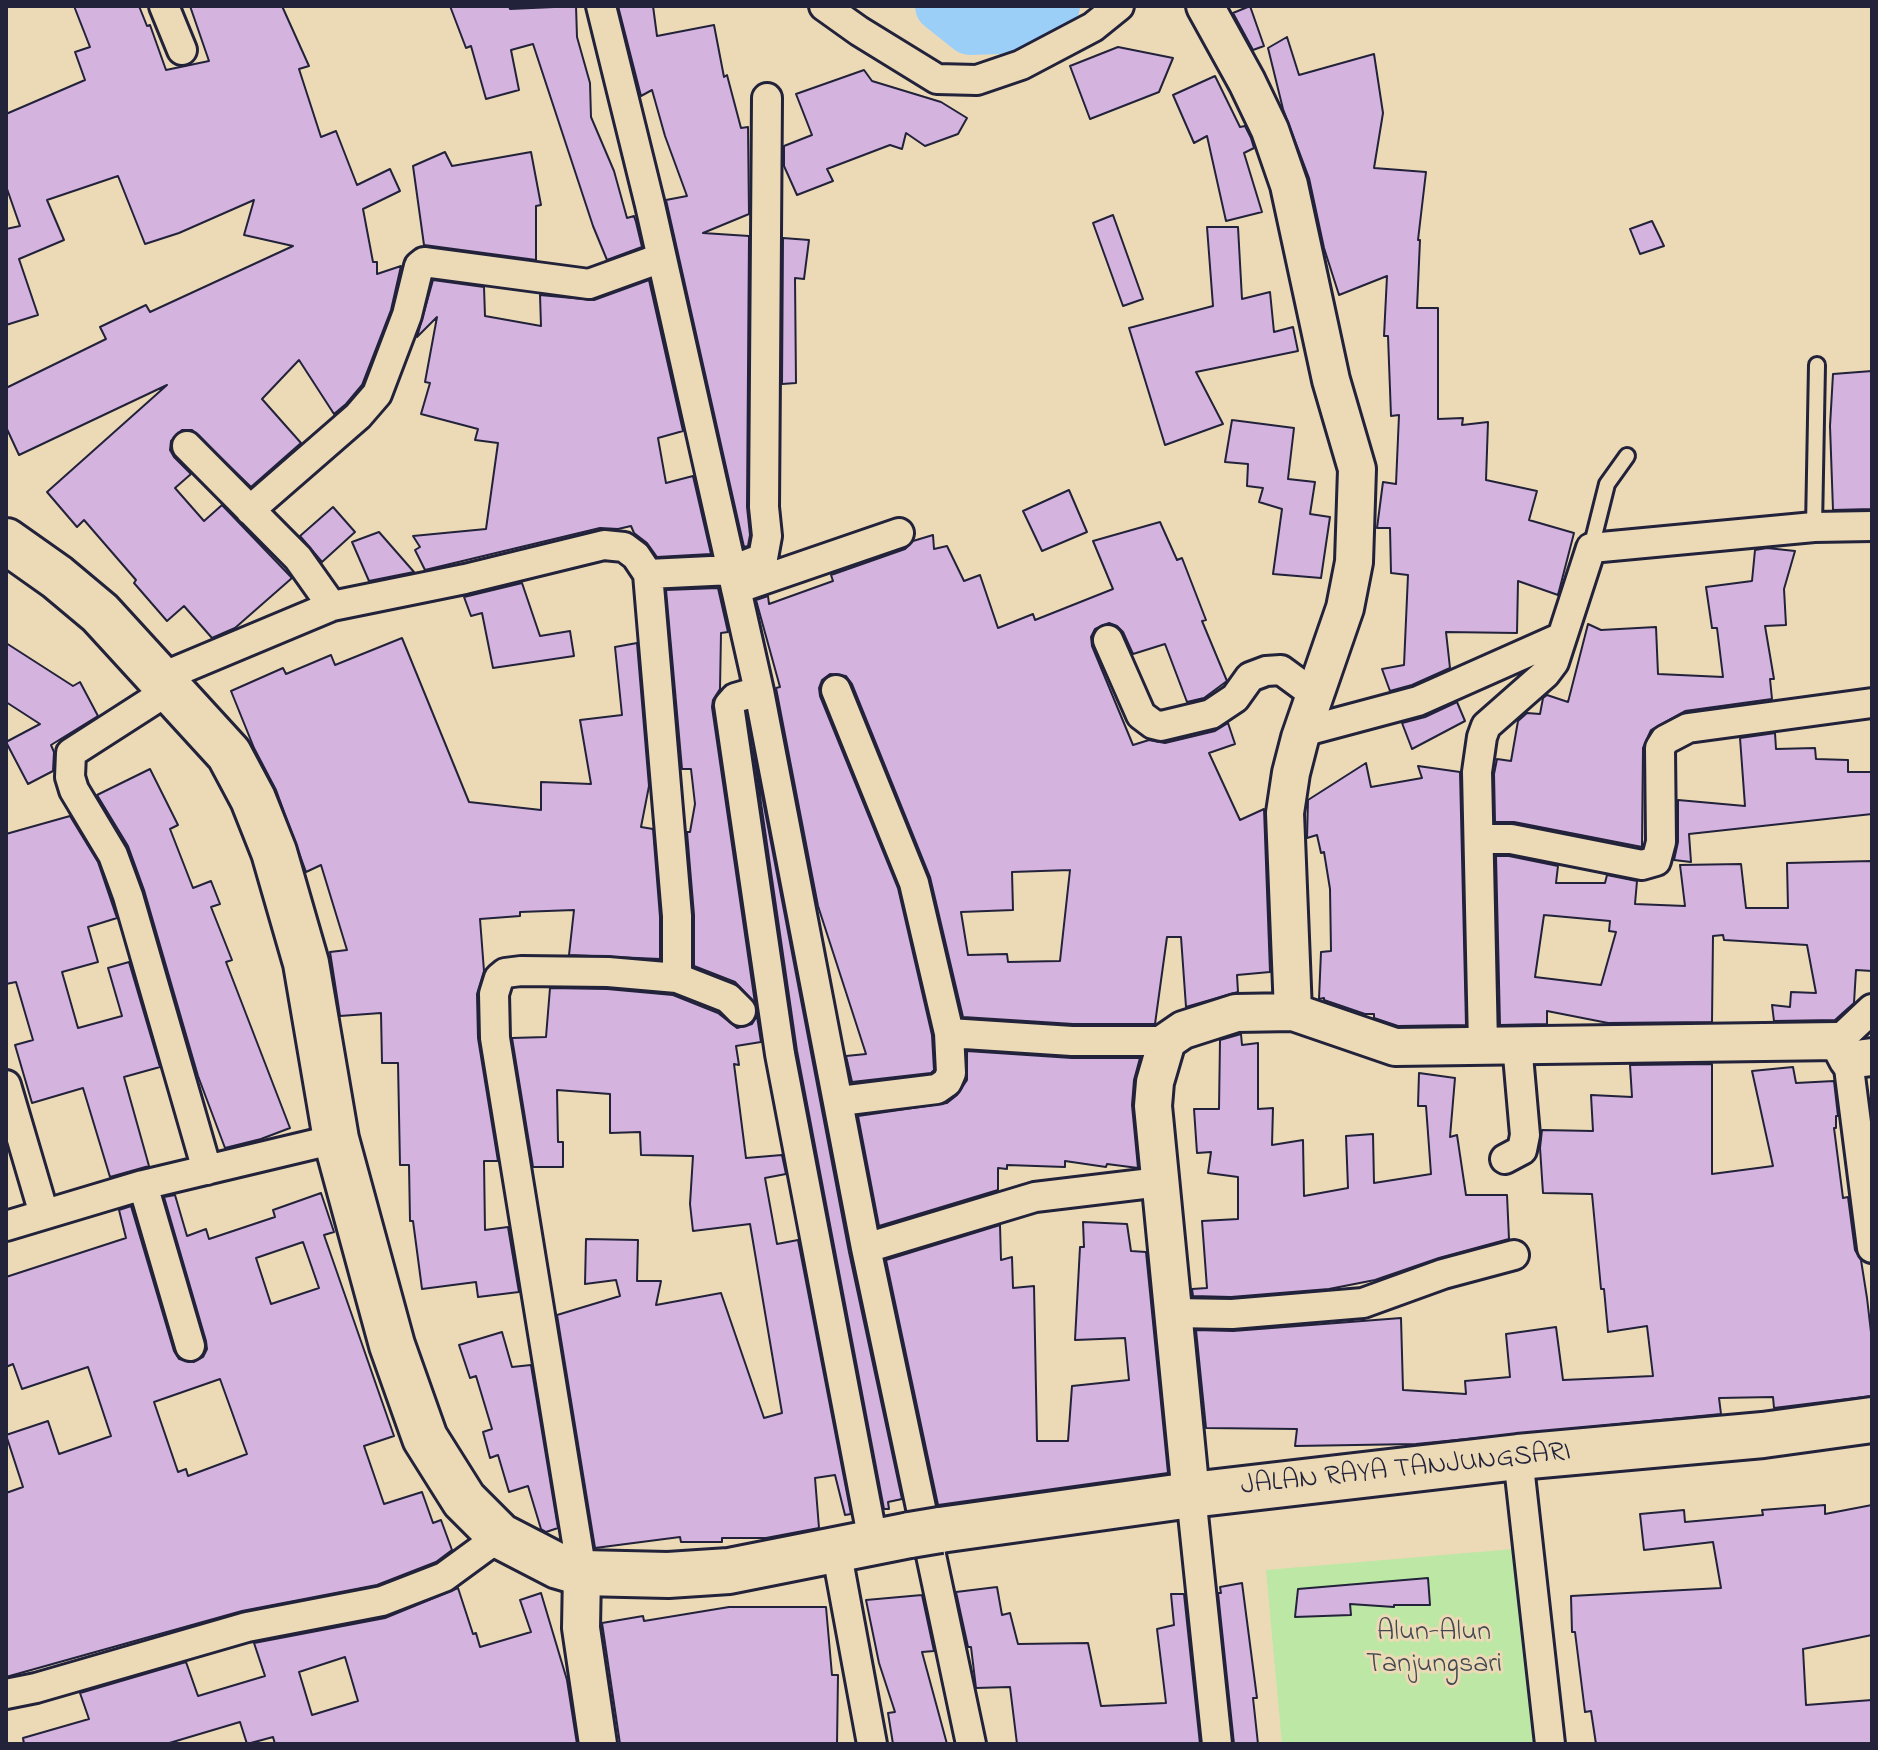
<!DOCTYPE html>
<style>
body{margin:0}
#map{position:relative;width:1878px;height:1750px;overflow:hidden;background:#ecdab7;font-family:"Indie Flower",sans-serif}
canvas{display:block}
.frame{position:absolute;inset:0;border:8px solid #22223b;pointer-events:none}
</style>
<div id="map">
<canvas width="1878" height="1750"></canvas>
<div class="frame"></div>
</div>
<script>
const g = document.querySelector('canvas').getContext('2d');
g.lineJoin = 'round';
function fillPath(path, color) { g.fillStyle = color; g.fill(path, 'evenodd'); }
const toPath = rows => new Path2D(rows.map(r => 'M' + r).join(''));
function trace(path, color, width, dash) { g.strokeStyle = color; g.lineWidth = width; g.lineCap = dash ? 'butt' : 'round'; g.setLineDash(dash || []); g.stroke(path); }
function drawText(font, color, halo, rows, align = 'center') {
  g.font = font + ' "Indie Flower",sans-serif'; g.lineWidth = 6; g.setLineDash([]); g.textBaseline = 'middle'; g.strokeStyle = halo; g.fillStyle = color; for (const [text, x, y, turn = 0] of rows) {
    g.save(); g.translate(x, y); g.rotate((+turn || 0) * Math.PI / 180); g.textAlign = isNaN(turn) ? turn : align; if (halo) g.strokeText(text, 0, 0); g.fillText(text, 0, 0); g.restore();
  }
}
fillPath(toPath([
 [1525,1548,1542,1744,1282,1744,1266,1570]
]), '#bde7a4');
trace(toPath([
 [941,6,970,29,1026,27,1054,6]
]), '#9bcff8', 52);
const building = toPath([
 [74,6,139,6,147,26,150,25,166,70,209,61,190,6,282,6,309,66,299,69,321,137,336,131,357,185,390,169,400,191,363,209,373,262,377,262,377,274,401,266,391,310,362,385,346,404,334,414,299,360,262,399,301,443,251,487,192,430,182,430,171,441,170,450,174,457,191,474,175,488,204,521,222,505,292,578,235,628,212,638,184,606,167,621,134,583,136,580,84,520,77,527,47,492,167,385,19,455,6,427,6,388,106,339,100,327,146,305,150,312,293,246,244,235,254,200,179,233,145,244,118,176,47,200,64,240,19,259,38,315,6,325,6,229,20,226,6,186,6,114,85,80,75,52,90,47,74,6],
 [450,6,509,6,510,9,576,6,577,37,590,83,591,117,614,171,627,218,634,216,636,222,642,247,607,260,593,226,533,44,511,50,519,90,486,99,471,46,466,48,450,6],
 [618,6,653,6,657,36,714,25,724,77,727,75,741,128,748,127,749,214,703,233,749,236,747,507,750,535,748,546,744,547,666,200,687,196,665,136,652,90,641,96,618,6],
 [1250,6,1264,46,1253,50,1233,13,1250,6],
 [1287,37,1299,75,1374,54,1383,113,1374,168,1426,172,1418,240,1420,240,1417,308,1438,308,1438,419,1463,418,1462,425,1488,422,1486,480,1537,491,1529,520,1574,533,1558,595,1518,581,1517,633,1446,632,1450,668,1412,685,1390,691,1382,669,1404,665,1408,575,1391,573,1390,528,1377,528,1383,482,1396,484,1399,415,1391,416,1388,336,1384,336,1387,276,1339,295,1324,248,1309,178,1283,109,1268,48,1287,37],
 [1118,47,1173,58,1159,92,1090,119,1070,66,1118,47],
 [864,70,872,81,941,102,967,118,958,134,925,146,906,133,902,149,890,145,827,169,833,181,797,195,784,166,784,146,812,135,796,94,864,70],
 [1215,76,1240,127,1245,126,1251,138,1254,148,1244,153,1262,212,1226,221,1207,136,1194,143,1173,95,1215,76],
 [445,152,452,166,531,152,541,205,536,206,536,260,424,245,413,166,445,152],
 [1113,215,1143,299,1123,306,1093,223,1113,215],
 [1652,221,1664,246,1640,254,1630,229,1652,221],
 [1207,227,1238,227,1242,299,1270,292,1274,332,1293,327,1298,351,1196,372,1223,424,1165,445,1129,328,1213,306,1207,227],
 [783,238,809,240,804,279,795,278,796,383,782,384,783,238],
 [433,280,484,287,485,316,541,326,540,295,594,300,649,280,683,431,658,438,666,483,693,476,711,554,657,557,647,543,634,533,631,526,618,529,600,528,425,570,415,550,420,547,413,536,486,529,498,443,475,440,478,429,421,414,430,383,425,382,437,317,417,337,433,280],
 [1872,371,1872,509,1833,510,1830,426,1833,374,1872,371],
 [1232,420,1294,428,1288,479,1315,482,1310,514,1330,517,1321,578,1273,574,1282,509,1259,502,1263,488,1247,486,1248,464,1225,462,1232,420],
 [1069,490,1087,532,1042,551,1023,511,1069,490],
 [333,507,355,532,322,562,300,536,333,507],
 [1160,522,1177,560,1182,558,1206,620,1202,621,1227,681,1204,698,1187,702,1165,644,1133,654,1123,632,1117,626,1109,623,1095,629,1091,637,1092,646,1133,745,1149,740,1165,743,1215,731,1228,723,1235,744,1209,753,1240,820,1264,809,1270,972,1237,975,1238,992,1186,1007,1181,937,1167,937,1155,1024,1073,1024,963,1017,930,877,852,684,846,676,830,674,822,680,819,688,820,696,898,888,932,1035,934,1070,931,1073,852,1082,846,1056,866,1054,818,906,776,688,780,687,756,600,768,596,769,604,833,581,831,575,905,549,913,541,933,535,934,549,947,546,964,581,980,575,998,628,1033,614,1035,620,1113,589,1093,541,1160,522],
 [1070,870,1060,961,1008,962,1007,954,968,955,961,912,1013,910,1012,872,1070,870],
 [379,532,414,572,369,581,352,542,379,532],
 [1767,548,1795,551,1784,589,1786,625,1765,626,1774,679,1770,679,1772,699,1685,711,1651,730,1643,748,1642,847,1514,822,1495,822,1494,774,1497,759,1511,761,1518,721,1527,713,1540,714,1543,698,1547,695,1568,702,1588,624,1601,630,1656,627,1658,674,1723,677,1717,628,1712,628,1706,587,1752,581,1755,550,1767,548],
 [522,583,540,636,570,631,574,656,493,668,482,613,471,616,464,597,522,583],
 [718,588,728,632,721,633,720,689,713,700,712,707,755,1003,735,982,694,966,694,915,687,832,690,832,695,804,691,769,682,769,666,590,718,588],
 [402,638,469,802,541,810,541,782,591,784,580,720,622,715,615,647,637,643,649,786,641,827,653,829,660,917,660,959,569,955,574,910,520,912,520,916,480,919,484,971,477,994,478,1038,498,1161,484,1161,485,1230,508,1227,519,1292,478,1297,476,1282,422,1289,413,1221,410,1221,409,1165,400,1165,398,1063,382,1063,381,1013,340,1016,330,952,347,950,321,865,306,872,276,790,254,748,231,691,283,668,286,674,331,655,335,665,402,638],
 [6,643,73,686,80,682,98,716,51,745,54,752,53,771,28,784,6,742,40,724,6,702,6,643],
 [1457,702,1465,721,1412,749,1402,723,1425,717,1457,702],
 [1775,733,1776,749,1815,748,1816,759,1848,760,1848,772,1872,772,1872,814,1689,834,1691,862,1674,860,1678,842,1678,800,1745,806,1740,738,1775,733],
 [753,748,849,1252,902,1499,888,1502,889,1509,884,1509,797,1051,753,748],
 [1366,763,1371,787,1422,778,1418,766,1460,772,1466,1025,1398,1026,1374,1018,1374,1014,1365,1014,1324,1000,1324,998,1319,999,1321,952,1331,951,1330,889,1324,852,1321,853,1317,835,1307,838,1308,800,1366,763],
 [150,769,178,825,170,829,193,888,211,881,220,904,211,907,232,960,226,962,290,1128,261,1139,225,1148,198,1076,144,890,128,846,97,795,150,769],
 [70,816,98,862,117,918,88,927,98,962,62,972,78,1028,122,1016,108,968,129,962,160,1067,124,1077,149,1166,110,1177,83,1088,32,1103,15,1045,33,1040,16,982,6,984,6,834,70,816],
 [1496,856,1509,856,1558,866,1556,883,1605,883,1607,875,1637,881,1635,904,1685,906,1680,865,1741,864,1746,908,1788,908,1787,863,1872,861,1872,971,1856,970,1854,1003,1835,1020,1774,1021,1772,1005,1790,1007,1791,992,1816,993,1807,945,1724,940,1723,935,1713,936,1712,1022,1608,1023,1547,1011,1547,1024,1500,1025,1496,856],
 [1544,915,1610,921,1609,931,1616,932,1601,985,1535,977,1544,915],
 [550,988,607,989,673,995,718,1013,737,1028,752,1024,757,1016,761,1042,736,1046,739,1065,734,1064,746,1158,782,1155,786,1174,765,1178,777,1244,798,1240,851,1514,845,1515,835,1475,815,1478,819,1528,766,1538,722,1538,722,1542,681,1542,680,1537,595,1548,557,1315,620,1296,616,1280,585,1284,586,1239,638,1240,637,1281,661,1281,656,1305,721,1293,764,1418,782,1413,750,1224,693,1231,690,1204,693,1156,641,1155,640,1132,610,1133,610,1094,557,1090,558,1142,563,1142,563,1167,533,1167,512,1038,546,1037,550,988],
 [1241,1034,1242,1045,1258,1043,1258,1109,1273,1108,1272,1145,1303,1140,1304,1196,1348,1188,1346,1136,1373,1134,1374,1183,1431,1174,1426,1106,1418,1106,1419,1073,1455,1078,1450,1137,1457,1135,1466,1195,1507,1195,1509,1239,1439,1258,1375,1280,1329,1289,1231,1297,1193,1296,1192,1289,1207,1288,1202,1221,1238,1219,1238,1177,1208,1173,1211,1152,1197,1153,1194,1109,1219,1109,1220,1040,1241,1034],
 [967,1051,1072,1058,1140,1058,1134,1080,1132,1105,1138,1168,1107,1164,1106,1167,1065,1161,1065,1167,1007,1165,1007,1169,998,1168,998,1190,879,1226,858,1116,947,1103,957,1095,967,1080,967,1051],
 [1712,1064,1712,1174,1773,1166,1752,1071,1793,1067,1796,1083,1834,1081,1838,1116,1836,1116,1836,1128,1834,1128,1843,1198,1848,1197,1855,1250,1861,1260,1867,1298,1872,1341,1872,1396,1774,1408,1773,1397,1719,1398,1721,1414,1416,1444,1295,1446,1297,1429,1206,1428,1196,1330,1233,1331,1401,1318,1403,1390,1466,1394,1465,1381,1510,1377,1506,1334,1556,1327,1563,1380,1653,1376,1647,1326,1608,1332,1604,1289,1601,1289,1592,1194,1543,1193,1540,1148,1542,1130,1593,1131,1591,1095,1632,1097,1630,1065,1712,1064],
 [321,1193,334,1232,324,1235,394,1436,364,1446,384,1504,422,1492,433,1523,441,1520,452,1550,436,1562,377,1585,242,1611,6,1677,6,1493,23,1487,6,1435,48,1421,59,1454,111,1436,88,1367,22,1389,13,1364,6,1367,6,1277,126,1238,119,1210,131,1206,174,1351,179,1359,194,1362,203,1357,207,1349,206,1341,164,1197,175,1195,187,1236,206,1229,209,1239,275,1217,273,1210,321,1193],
 [303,1242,319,1288,271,1304,256,1258,303,1242],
 [220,1379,247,1454,188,1476,186,1469,178,1472,154,1402,220,1379],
 [1083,1222,1127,1224,1131,1251,1146,1252,1168,1473,938,1505,886,1260,1000,1225,1001,1260,1012,1257,1013,1288,1034,1286,1037,1441,1068,1441,1072,1386,1129,1380,1125,1338,1075,1340,1080,1247,1084,1247,1083,1222],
 [502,1332,512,1367,531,1365,558,1528,546,1532,541,1529,528,1486,509,1492,498,1455,490,1458,483,1432,492,1429,476,1376,470,1378,459,1345,502,1332],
 [1825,1505,1825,1514,1872,1505,1872,1635,1803,1649,1806,1705,1872,1700,1872,1744,1596,1744,1591,1711,1585,1712,1575,1632,1572,1632,1571,1596,1721,1588,1713,1542,1644,1550,1640,1514,1684,1510,1685,1522,1763,1515,1762,1510,1825,1505],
 [1428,1578,1430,1605,1394,1605,1394,1607,1350,1604,1351,1615,1295,1617,1298,1589,1428,1578],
 [1242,1583,1257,1698,1253,1698,1258,1744,1234,1744,1218,1593,1221,1593,1220,1587,1242,1583],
 [997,1587,1002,1615,1010,1613,1018,1644,1088,1643,1101,1706,1166,1703,1157,1629,1174,1625,1171,1594,1184,1594,1200,1744,1017,1744,1010,1687,976,1688,971,1647,968,1647,956,1592,997,1587],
 [458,1588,473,1634,476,1633,480,1647,531,1632,520,1600,541,1593,567,1680,577,1744,275,1744,273,1737,247,1744,240,1722,166,1744,24,1744,23,1738,89,1719,80,1693,186,1662,198,1696,265,1676,254,1643,385,1618,458,1588],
 [345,1657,358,1701,312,1715,299,1672,345,1657],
 [922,1595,934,1651,922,1652,947,1744,893,1744,888,1713,895,1712,879,1663,866,1600,922,1595],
 [729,1607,826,1607,832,1675,838,1675,837,1744,620,1744,602,1623,643,1616,644,1621,729,1607]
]);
fillPath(building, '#d4b3de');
trace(building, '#22223b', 2);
const service = toPath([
 [1814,527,1817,365],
 [1591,548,1607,484,1627,456]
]);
const minor = toPath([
 [164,6,182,50],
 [601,6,650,205,759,691,866,1248,971,1744],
 [824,6,859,31,937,79,977,80,1021,65,1093,27,1119,6],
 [187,446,298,558,332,606],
 [250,510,358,416,377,394,407,315,419,266,424,262,589,284,661,258],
 [736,589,899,533],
 [1108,640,1141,715,1153,724,1161,726,1211,714,1235,698,1250,677,1266,671,1281,670,1315,695],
 [160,678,332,606,465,579,604,545,624,547,636,556,648,574,732,570,763,558,767,536,764,507,767,98],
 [169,690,71,753,70,777,74,790,113,855,128,896,207,1170],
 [836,690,914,883,949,1033],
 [759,691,735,698,729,705,780,1054,873,1541],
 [1302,732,1418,701,1562,637],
 [1479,839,1511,839,1642,865,1656,861,1661,842,1660,748,1665,740,1688,728,1872,703],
 [677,978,728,998,741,1011],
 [1838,1041,1872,1009],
 [1483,1044,1477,772,1482,737,1486,726,1545,674,1554,662,1591,548,1814,527,1872,526],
 [1848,1060,1872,1248],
 [6,1085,44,1214],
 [840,1101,937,1089,947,1082,951,1073,949,1033,1072,1041,1167,1041],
 [1505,1159,1522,1150,1525,1135,1517,1044],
 [143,1185,190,1346],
 [6,1226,143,1185,336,1139],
 [866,1248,1035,1197,1160,1182],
 [1173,1313,1232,1314,1363,1303,1443,1274,1514,1255],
 [1518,1457,1550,1744],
 [1191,1495,1217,1744],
 [836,1549,872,1744],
 [582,1573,495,1038,494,994,499,978,505,973,521,971,608,972,677,978,677,916,648,574],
 [6,1694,36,1688,247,1627,382,1601,444,1577,500,1536]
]);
const tertiary = toPath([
 [1293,1012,1395,1047,1838,1041,1848,1060,1872,1057],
 [1191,1495,1153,1106,1155,1082,1167,1041,1183,1030,1236,1013,1293,1012,1285,813,1291,773,1300,738,1345,608,1354,562,1357,469,1331,380,1289,185,1270,130,1247,82,1205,6],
 [582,1573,581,1628,598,1744]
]);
const trunk = toPath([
 [6,541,57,577,100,613,229,754,253,799,274,852,306,963,336,1139,392,1345,425,1438,464,1500,500,1536,558,1566,582,1573,668,1575,729,1571,910,1535],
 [940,1530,1191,1495,1518,1457,1763,1435,1872,1420]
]);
trace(service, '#22223b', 20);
trace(minor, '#22223b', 34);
trace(tertiary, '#22223b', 42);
trace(trunk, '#22223b', 50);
trace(service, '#ecdab7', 14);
trace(minor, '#ecdab7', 28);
trace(tertiary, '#ecdab7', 36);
trace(trunk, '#ecdab7', 44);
const trunkBridge = toPath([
 [910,1535,940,1530]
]);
trace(trunkBridge, '#22223b', 50, []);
trace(trunkBridge, '#ecdab7', 44);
drawText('28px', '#22223b', '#ecdab7', [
 ["JALAN RAYA TANJUNGSARI",1406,1471,-6]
]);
drawText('28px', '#414950', '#ecdab7', [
 ["Alun-Alun",1434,1634],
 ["Tanjungsari",1434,1666]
]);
</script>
